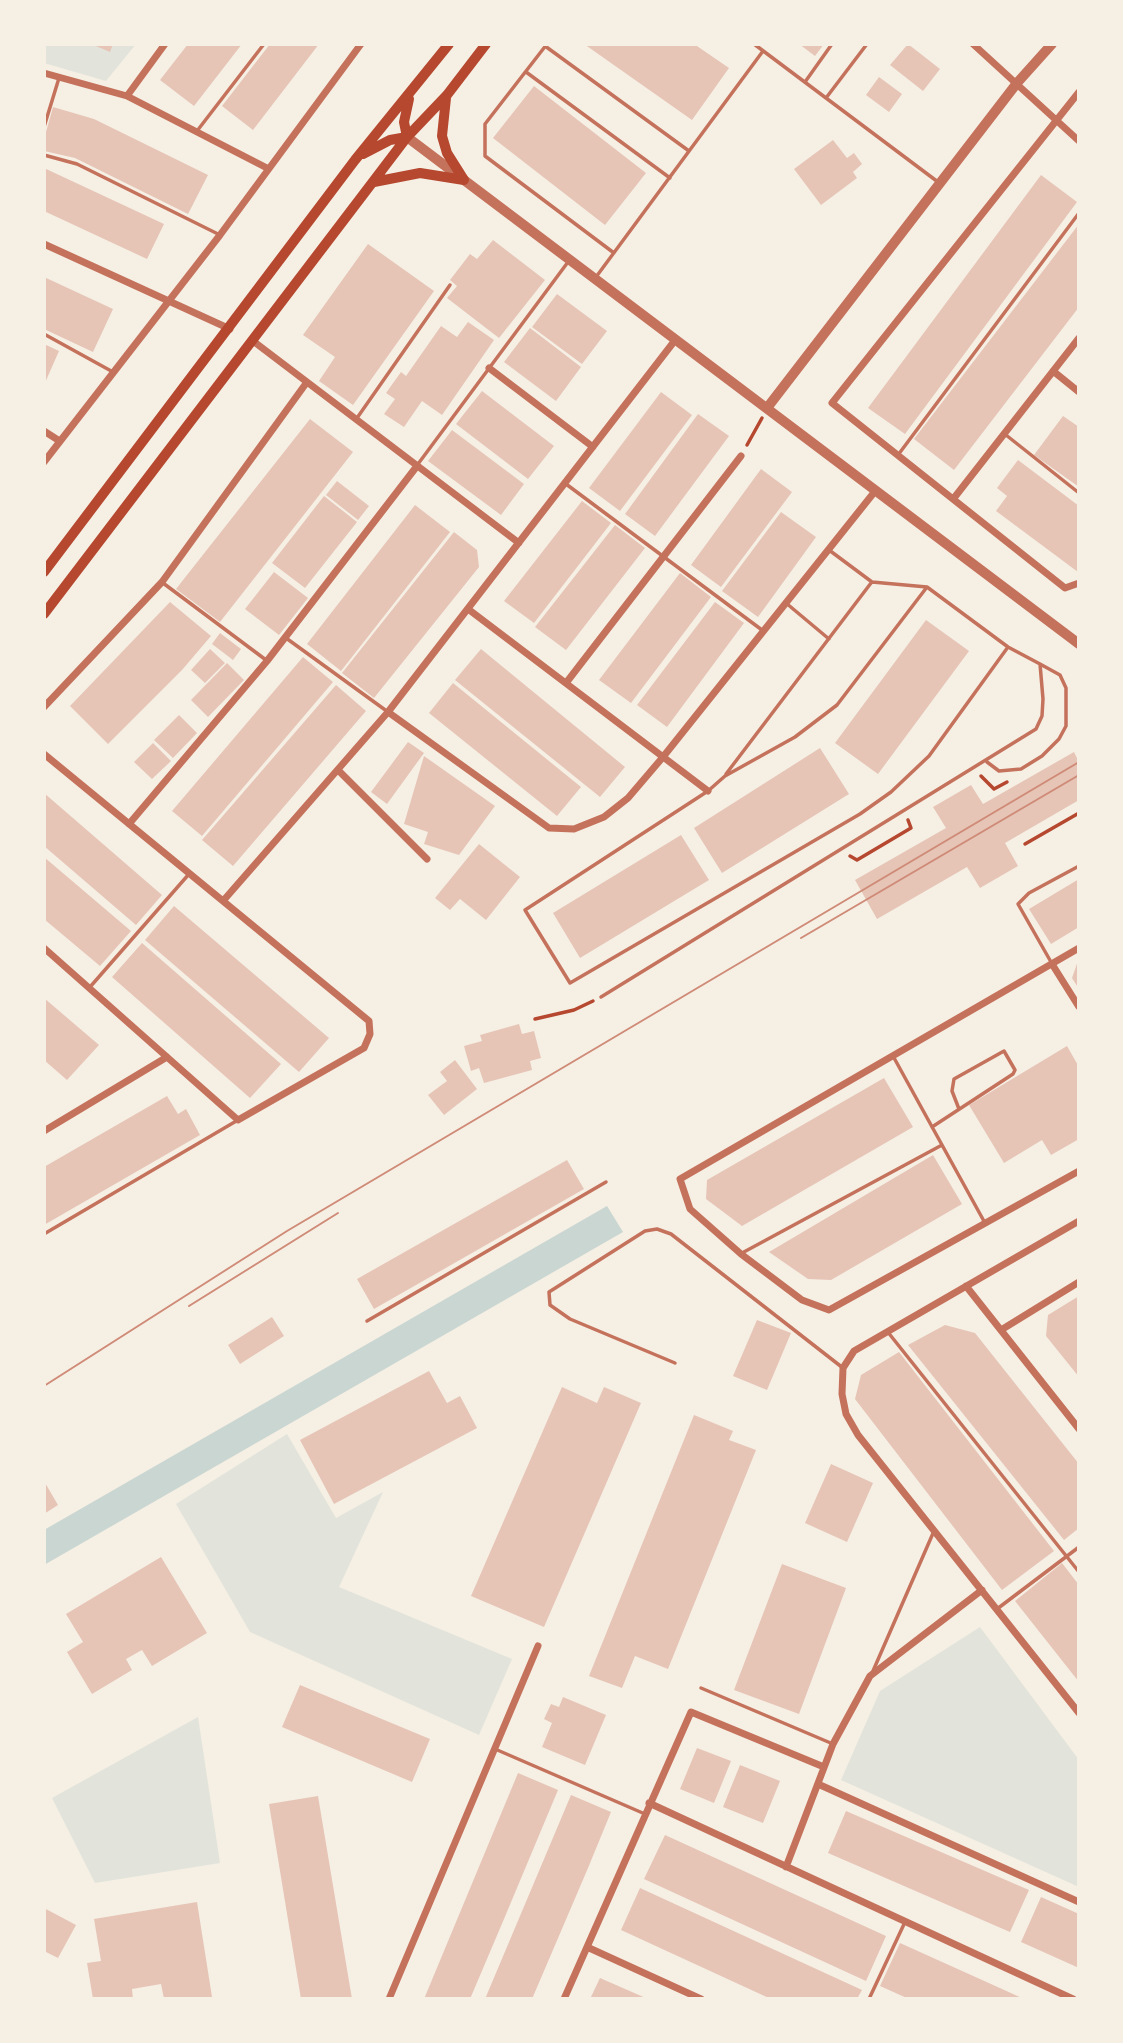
<!DOCTYPE html>
<style>
body{margin:0}
#map{position:relative;width:1123px;height:2043px;overflow:hidden;background:#f6efe4;font-family:Rubik,sans-serif}
canvas{display:block}
.frame{position:absolute;inset:0;border:46px solid #f6efe4;pointer-events:none}
</style>
<div id="map">
<canvas width="1123" height="2043"></canvas>
<div class="frame"></div>
</div>
<script>
const g = document.querySelector('canvas').getContext('2d');
g.lineJoin = 'round';
function fillPath(path, color) { g.fillStyle = color; g.fill(path, 'evenodd'); }
const toPath = rows => new Path2D(rows.map(r => 'M' + r).join(''));
function trace(path, color, width, dash) { g.strokeStyle = color; g.lineWidth = width; g.lineCap = dash ? 'butt' : 'round'; g.setLineDash(dash || []); g.stroke(path); }
fillPath(toPath([
 [44,44,136,44,106,81,44,63],
 [287,1434,336,1518,383,1492,339,1587,512,1659,479,1735,250,1632,176,1504],
 [980,1627,1079,1760,1079,1887,841,1780,880,1691],
 [198,1717,220,1863,95,1883,52,1798]
]), '#e2e4dc');
fillPath(toPath([
 [607,1206,623,1232,44,1565,44,1530]
]), '#c9d6d2');
fillPath(toPath([
 [91,44,113,44,110,52],
 [188,44,242,44,194,106,160,80],
 [270,44,319,44,253,130,222,106],
 [584,44,694,44,729,68,692,120],
 [799,44,824,44,815,56],
 [908,44,940,69,923,91,890,65],
 [879,77,902,94,889,112,866,95],
 [534,86,646,173,605,225,493,138],
 [53,107,94,119,208,175,188,214,75,158,44,151,44,139],
 [833,140,847,158,854,153,862,164,853,172,857,178,821,205,794,169],
 [44,168,164,224,147,259,44,211],
 [1041,175,1077,202,905,434,868,408],
 [1079,224,1079,307,954,470,914,439],
 [493,240,545,280,499,338,447,298,457,286,450,280,470,254,477,259],
 [368,244,434,291,353,405,319,381,335,357,303,335],
 [44,277,113,309,93,352,44,329],
 [557,294,607,331,582,364,532,327],
 [468,322,494,340,442,415,422,401,404,427,384,414,395,399,386,393,401,372,406,376,441,326,457,337],
 [530,328,581,367,556,401,504,362],
 [44,344,59,351,44,385],
 [482,391,554,446,528,479,456,424],
 [661,392,692,415,620,511,589,488],
 [698,414,729,436,655,536,625,514],
 [1063,416,1079,427,1079,487,1034,455],
 [310,419,353,452,220,622,176,589],
 [452,430,524,484,501,515,428,461],
 [1018,460,1079,506,1078,572,996,511,1007,496,997,488],
 [761,469,792,492,721,587,691,565],
 [337,481,369,506,358,520,326,495],
 [324,496,357,522,305,588,272,563],
 [582,501,611,523,534,623,504,601],
 [415,505,450,532,341,671,307,644],
 [781,512,816,537,758,617,722,591],
 [615,525,645,548,566,650,535,627],
 [454,532,477,550,479,567,374,698,342,673],
 [274,572,308,598,279,635,245,609],
 [680,573,711,597,631,703,599,680],
 [170,602,211,636,182,670,108,744,70,706],
 [715,602,744,623,667,727,637,705],
 [926,620,969,651,878,774,835,743],
 [220,633,241,649,233,660,212,644],
 [210,649,225,663,205,683,191,670],
 [481,649,625,767,600,797,455,680],
 [303,657,333,682,202,836,172,811],
 [227,663,244,680,208,717,191,700],
 [453,683,581,787,557,816,429,713],
 [336,685,366,711,233,866,202,840],
 [179,715,197,733,173,758,154,740],
 [408,742,424,753,387,804,371,792],
 [153,743,171,761,152,779,134,762],
 [820,748,849,794,722,873,694,828],
 [1074,752,1079,762,1079,800,1005,843,1018,866,980,888,967,867,877,919,855,880,946,828,933,807,971,785,983,804],
 [424,756,495,806,459,855,424,844,428,832,404,824],
 [44,793,162,895,136,925,44,846],
 [681,835,709,880,580,958,553,913],
 [479,844,520,877,486,920,460,899,450,910,435,898],
 [44,857,131,931,100,966,44,919],
 [1079,879,1079,927,1051,944,1029,909],
 [174,906,329,1038,299,1072,145,940],
 [142,943,281,1064,250,1098,112,977],
 [1079,958,1079,989,1072,978],
 [44,998,99,1045,67,1080,44,1060],
 [519,1024,522,1034,534,1031,541,1058,530,1061,532,1070,484,1083,479,1068,471,1071,464,1046,482,1041,480,1035],
 [1067,1046,1079,1067,1079,1139,1051,1155,1042,1140,1004,1163,969,1105],
 [455,1060,477,1089,444,1115,428,1095,447,1081,440,1072],
 [884,1078,913,1127,742,1226,706,1199,707,1180],
 [167,1096,178,1114,186,1109,200,1135,44,1225,44,1167],
 [933,1155,962,1204,831,1280,808,1279,769,1252],
 [567,1160,584,1189,374,1309,357,1279],
 [1079,1296,1079,1377,1046,1336,1048,1315],
 [272,1317,284,1336,240,1364,228,1345],
 [757,1320,791,1333,767,1390,733,1376],
 [945,1325,975,1333,1079,1464,1079,1528,1064,1540,908,1345],
 [899,1352,1054,1551,1002,1590,855,1399,861,1375],
 [429,1371,447,1403,460,1396,477,1428,334,1504,300,1440],
 [562,1387,597,1403,604,1387,641,1403,544,1627,471,1596],
 [694,1415,733,1431,729,1440,756,1450,668,1669,635,1656,622,1688,589,1676],
 [831,1464,873,1483,847,1542,805,1523],
 [44,1481,58,1505,44,1514],
 [161,1557,207,1633,152,1666,142,1650,126,1659,132,1670,92,1694,67,1652,83,1642,66,1614],
 [1062,1563,1079,1585,1079,1682,1015,1601],
 [782,1564,846,1588,799,1714,734,1690],
 [300,1685,430,1739,412,1782,282,1727],
 [563,1697,606,1715,585,1765,542,1747,552,1723,544,1719,551,1704,559,1707],
 [697,1748,731,1761,714,1803,680,1789],
 [740,1765,780,1781,763,1823,723,1807],
 [518,1773,558,1790,504,1919,470,1999,424,1999],
 [571,1795,611,1812,588,1868,532,1999,485,1999],
 [318,1796,352,1999,301,1999,269,1804],
 [846,1811,1029,1890,1010,1932,828,1853],
 [665,1835,886,1936,866,1981,644,1879],
 [640,1888,862,1990,857,1999,771,1999,621,1930],
 [1041,1897,1079,1914,1079,1968,1021,1942],
 [197,1902,212,1997,164,1999,161,1984,132,1989,133,1999,93,1999,87,1963,101,1961,94,1919],
 [44,1908,76,1925,58,1958,44,1951],
 [900,1943,991,1984,1024,1999,909,1999,880,1986],
 [600,1978,648,1999,590,1999]
]), '#e6c5b7');
trace(toPath([
 [747,445,762,418],
 [981,776,994,789,1007,782],
 [1025,844,1079,813],
 [850,856,857,860,911,828,908,820],
 [535,1019,574,1010,593,1001]
]), '#b5482f', 3.5);
trace(toPath([
 [547,44,485,124,485,156,614,253],
 [754,44,938,182],
 [545,46,689,151],
 [526,72,670,178],
 [805,82,832,44],
 [826,98,867,44],
 [44,127,59,78],
 [197,131,264,44],
 [44,155,77,164,218,234],
 [596,277,763,51],
 [44,334,113,372],
 [357,418,450,285],
 [1006,435,1079,493],
 [898,455,1079,213],
 [418,464,568,262],
 [566,484,762,630],
 [163,583,266,660],
 [927,587,837,705,795,737,725,776,708,791,525,910,570,983,860,814,891,792,929,756,1008,647],
 [786,603,829,639],
 [286,638,388,712],
 [987,762,999,771,1021,769,1042,756,1059,739,1066,726,1066,688,1060,675,1040,664],
 [726,774,871,583],
 [1051,962,1018,904,1029,893,1079,866],
 [90,987,189,874],
 [601,997,1036,729,1042,716,1043,699,1040,664,1008,647,927,587,872,582,829,550],
 [893,1056,985,1223],
 [932,1127,1013,1074,1015,1070,1004,1051,954,1079,952,1091,959,1109],
 [44,1234,238,1120],
 [742,1253,942,1145],
 [367,1321,606,1182],
 [887,1331,1079,1572],
 [675,1363,570,1319,550,1305,549,1292,645,1231,657,1229,671,1234,843,1368],
 [997,1609,1079,1547],
 [873,1671,934,1531],
 [701,1688,833,1744],
 [495,1749,645,1814],
 [869,1999,905,1922]
]), '#c5725c', 3.5);
trace(toPath([
 [973,44,1079,141],
 [44,73,127,96,267,168],
 [1079,92,832,403,1065,588,1079,583],
 [127,96,165,44],
 [44,244,230,329],
 [253,341,519,543],
 [489,368,593,447],
 [1053,371,1079,392],
 [44,431,58,440],
 [44,462,220,235,361,44],
 [954,498,1079,338],
 [468,609,708,791],
 [566,683,741,456],
 [44,707,162,582,307,382],
 [388,712,549,828,574,829,604,817,628,798,663,757,876,490],
 [44,754,369,1021,370,1034,364,1048,238,1120,44,948],
 [338,770,427,859],
 [129,824,267,661,417,466],
 [223,901,388,712,676,339],
 [1079,948,680,1179,690,1209,741,1254,802,1300,829,1310,1079,1171],
 [1052,964,1079,1007],
 [44,1131,167,1057],
 [1079,1221,854,1351,843,1368,842,1394,846,1414,858,1435,1079,1713],
 [966,1286,1079,1429],
 [1001,1330,1079,1282],
 [818,1784,1079,1902],
 [649,1803,1073,1999],
 [786,1867,833,1744,870,1676,982,1590],
 [587,1947,701,1999],
 [389,1999,538,1646],
 [564,1999,691,1712,824,1767]
]), '#c5725c', 7);
trace(toPath([
 [407,137,1079,644],
 [767,408,1017,83,1052,44]
]), '#c5725c', 10);
trace(toPath([
 [446,98,442,136,447,153,464,180],
 [407,137,404,122,409,99],
 [363,154,390,140,407,137],
 [374,182,420,173,464,180],
 [44,572,355,160,449,44],
 [44,614,407,137,447,95,486,44]
]), '#b5482f', 10);
trace(toPath([
 [801,938,1079,775],
 [189,1306,338,1213],
 [44,1386,287,1231,1079,762]
]), '#cf8b77', 2);
</script>
